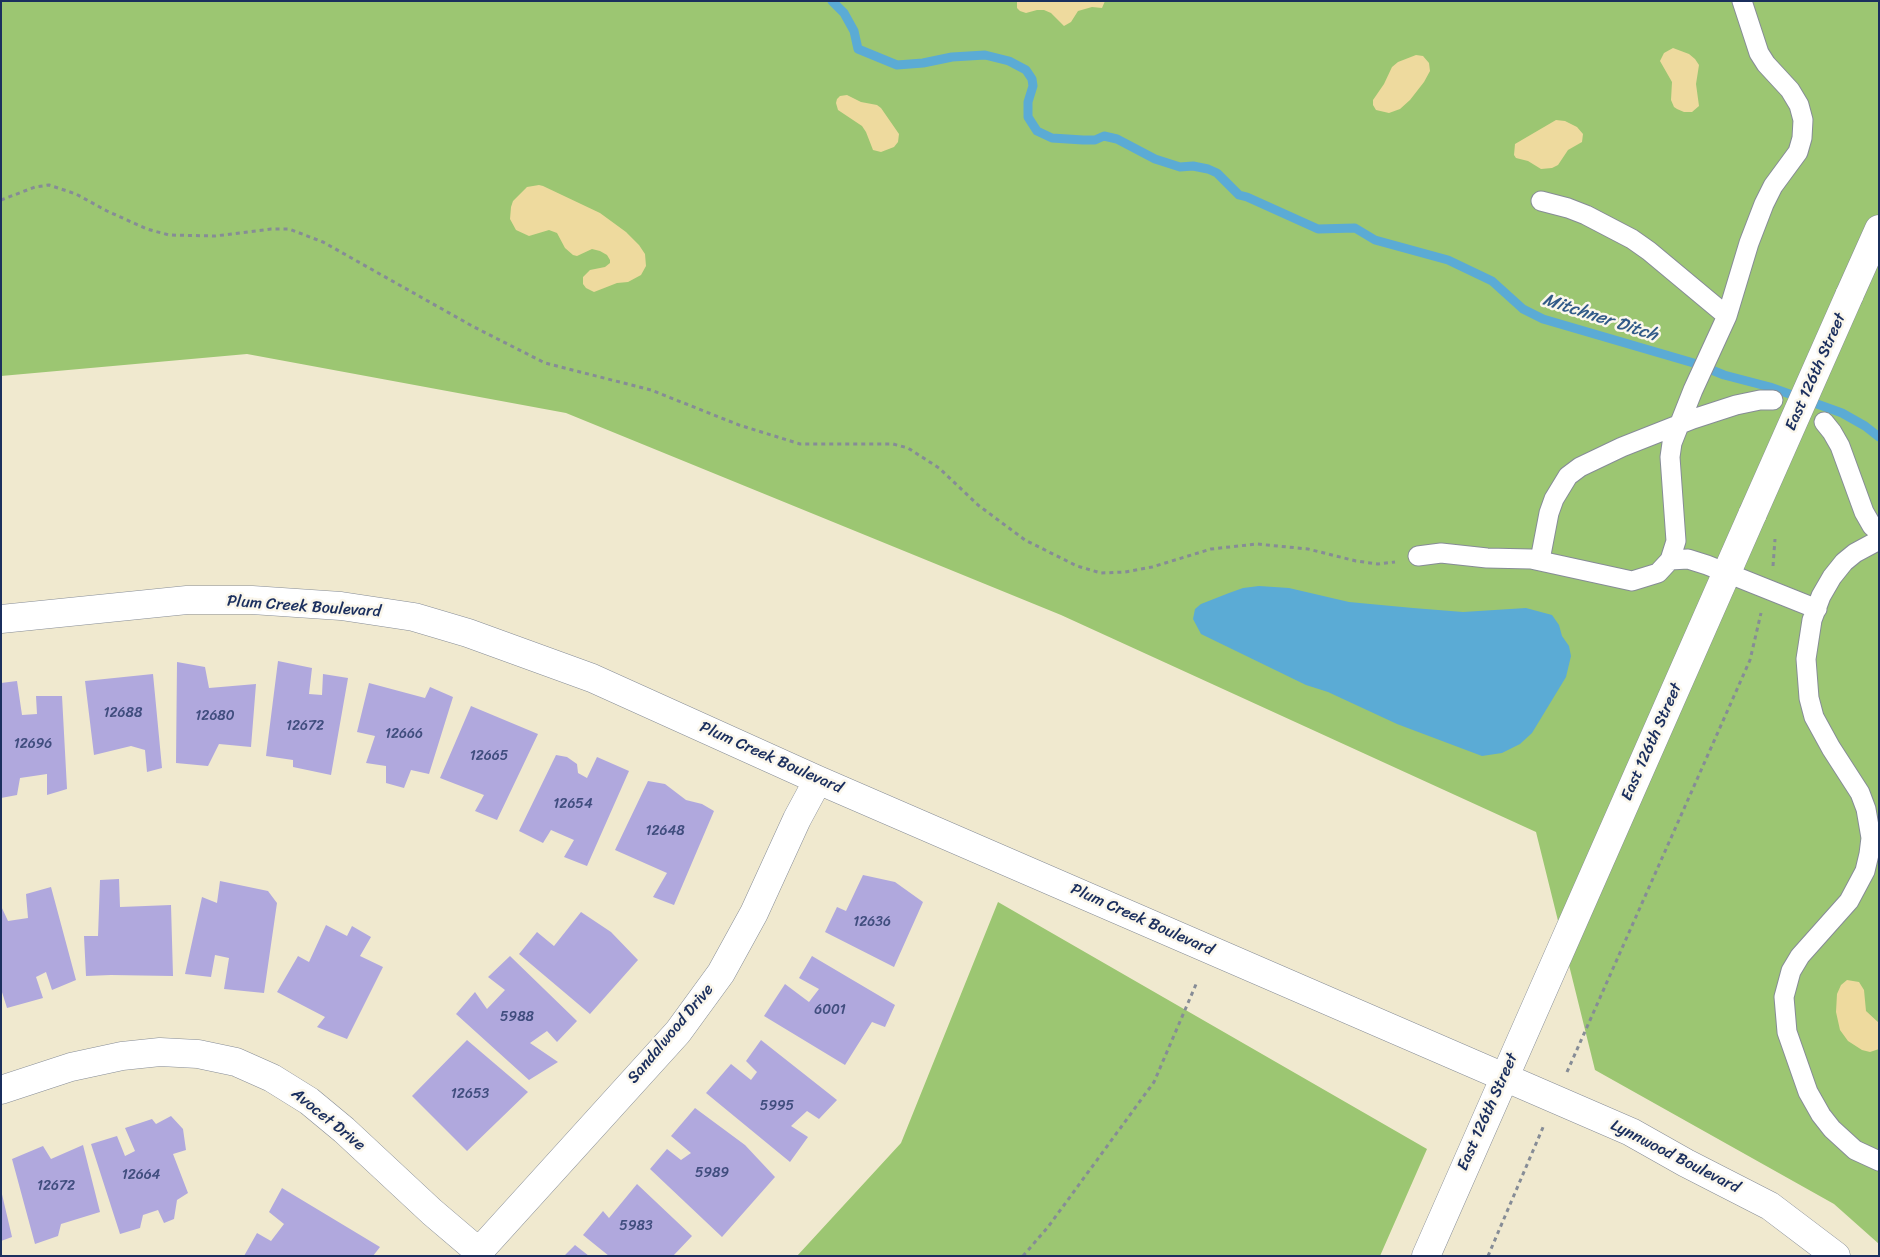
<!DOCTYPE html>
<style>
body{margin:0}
#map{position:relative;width:1880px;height:1257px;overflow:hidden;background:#f0e9cf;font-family:Sriracha,sans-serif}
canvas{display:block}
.frame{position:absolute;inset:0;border:2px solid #1b2f5e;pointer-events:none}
</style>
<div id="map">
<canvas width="1880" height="1257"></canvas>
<div class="frame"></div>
</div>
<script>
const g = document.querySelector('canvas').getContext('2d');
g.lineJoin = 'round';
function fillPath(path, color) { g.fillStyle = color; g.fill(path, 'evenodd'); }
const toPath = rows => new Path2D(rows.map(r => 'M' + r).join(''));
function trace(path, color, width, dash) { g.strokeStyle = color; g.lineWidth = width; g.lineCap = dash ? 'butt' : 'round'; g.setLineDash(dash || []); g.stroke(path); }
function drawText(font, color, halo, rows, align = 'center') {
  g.font = font + ' Sriracha,sans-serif'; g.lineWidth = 5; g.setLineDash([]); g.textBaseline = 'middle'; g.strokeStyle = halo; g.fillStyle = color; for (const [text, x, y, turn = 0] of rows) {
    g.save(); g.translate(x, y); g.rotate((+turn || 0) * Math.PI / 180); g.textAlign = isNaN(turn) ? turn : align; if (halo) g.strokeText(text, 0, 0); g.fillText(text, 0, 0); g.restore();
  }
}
fillPath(toPath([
 [1,1,1879,1,1879,1244,1834,1204,1595,1070,1536,832,1061,615,566,413,247,354,1,376],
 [998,902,1427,1149,1380,1256,797,1256,901,1143]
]), '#9cc672');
fillPath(toPath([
 [1017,1,1105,1,1102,8,1092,7,1078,11,1071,22,1064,26,1051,13,1044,10,1037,10,1026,13,1020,11,1017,8],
 [1673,48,1689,54,1695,59,1699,65,1696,84,1699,106,1692,112,1684,112,1677,109,1674,107,1671,100,1672,82,1660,61,1664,53],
 [1416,55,1423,56,1429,63,1430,71,1424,82,1410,100,1400,109,1389,113,1376,110,1373,105,1373,100,1384,84,1392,67,1398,62],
 [847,95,861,102,877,105,881,108,899,134,898,142,894,147,881,152,873,150,866,132,862,126,838,110,836,103,837,99,840,96],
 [1556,120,1565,121,1577,127,1583,134,1582,142,1568,150,1558,165,1552,168,1541,169,1528,161,1516,158,1514,155,1515,144],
 [539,185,543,186,600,213,626,232,639,245,645,254,646,266,641,275,628,282,617,283,594,292,586,288,583,284,583,277,590,270,605,267,610,263,610,260,607,255,600,251,592,249,577,256,573,255,565,248,557,233,549,230,529,236,516,230,510,219,511,207,513,201,527,187],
 [1847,980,1859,982,1864,990,1866,1011,1879,1023,1879,1049,1870,1052,1862,1050,1848,1041,1840,1030,1836,1012,1837,994,1841,985]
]), '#eeda9e');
fillPath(toPath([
 [1259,586,1289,588,1349,602,1413,608,1463,612,1526,608,1552,615,1559,625,1562,636,1569,646,1571,656,1566,677,1532,733,1520,744,1502,753,1482,756,1397,724,1328,692,1306,685,1201,634,1193,619,1195,609,1201,604,1229,593,1243,588]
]), '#5babd5');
trace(toPath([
 [832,1,844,13,854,31,858,49,897,65,923,63,952,57,985,55,1009,61,1026,70,1032,79,1033,86,1028,102,1028,117,1037,131,1052,138,1083,140,1095,140,1104,136,1117,139,1155,159,1180,167,1193,166,1208,169,1217,173,1239,195,1247,197,1318,229,1355,228,1375,240,1448,260,1492,281,1523,309,1543,319,1697,364,1724,375,1770,387,1842,413,1865,426,1879,437]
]), '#5babd5', 9);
fillPath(toPath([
 [278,661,312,668,309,694,322,695,323,674,348,678,331,775,293,767,293,760,266,756],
 [177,662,205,667,209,688,256,684,251,747,219,744,208,766,176,763],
 [153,674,162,768,147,772,145,750,131,746,94,755,85,681],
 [17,681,22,715,37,714,36,696,62,696,67,789,47,795,47,774,20,778,17,795,1,798,1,683],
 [369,683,425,698,430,687,453,697,429,774,411,770,404,788,386,783,386,766,366,763,375,736,357,732],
 [471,706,538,734,497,820,475,811,484,795,440,778],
 [556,755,567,757,577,764,578,773,587,778,597,757,629,771,587,866,564,857,574,840,551,830,543,843,519,831],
 [648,781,665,784,686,800,702,804,714,811,674,905,653,897,667,873,615,850],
 [863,875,895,882,923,902,894,967,825,932,837,907,846,911],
 [119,879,120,907,171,905,173,976,111,975,86,976,84,936,98,936,100,880],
 [220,881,268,891,277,903,264,993,224,989,229,958,215,955,211,977,185,974,202,897,217,903],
 [51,887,76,980,52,990,46,972,36,977,43,998,7,1008,1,989,1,906,8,921,28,918,26,894],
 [581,912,611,932,638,960,590,1014,519,954,537,932,554,946],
 [326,925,347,936,352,926,371,937,360,956,383,967,347,1039,317,1027,325,1017,277,992,298,956,309,962],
 [510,956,577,1021,557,1042,547,1031,530,1043,558,1062,529,1080,456,1014,475,992,487,1009,505,990,488,977],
 [812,956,895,1005,885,1027,872,1022,845,1065,764,1016,785,984,809,1002,819,989,799,978],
 [467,1040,528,1092,467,1151,412,1096],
 [761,1040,837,1100,819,1119,807,1111,791,1126,808,1137,790,1162,706,1093,731,1064,751,1080,757,1072,746,1061],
 [695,1108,745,1145,775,1177,722,1237,650,1169,667,1149,681,1160,691,1153,671,1136],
 [171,1116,183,1129,186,1150,173,1154,188,1193,177,1200,174,1219,164,1223,158,1210,143,1215,140,1228,120,1234,91,1144,117,1136,125,1156,135,1151,125,1128,152,1119,156,1124],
 [83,1145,100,1212,61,1224,58,1236,35,1244,12,1159,43,1146,51,1159],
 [637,1184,692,1236,673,1256,609,1256,583,1235,603,1211,609,1218],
 [282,1188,380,1247,373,1256,244,1256,257,1233,271,1241,284,1224,269,1212],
 [1,1190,12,1237,1,1241],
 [575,1245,589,1256,564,1256]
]), '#b0a8dd');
const service = toPath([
 [1541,201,1568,208,1586,215,1632,239,1649,251,1727,316],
 [1824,422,1832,432,1840,446,1864,512,1872,526,1879,532],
 [1879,540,1855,553,1844,562,1832,577,1821,596,1812,620,1806,659,1809,698,1814,717,1831,748,1860,793,1866,809,1871,838,1869,854,1865,871,1849,901,1800,956,1791,971,1784,997,1787,1032,1808,1092,1821,1115,1832,1129,1855,1150,1879,1161],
 [1418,556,1441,553,1487,558,1531,559,1632,581,1658,573,1670,560,1676,541,1670,457,1672,443,1693,390,1727,316,1749,243,1764,204,1773,186,1798,152,1802,138,1803,120,1799,105,1790,90,1766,64,1759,53,1742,1],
 [1540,560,1549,513,1554,499,1568,476,1580,467,1622,447,1693,419,1736,405,1760,400,1773,400],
 [1670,560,1688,559,1707,565,1817,609]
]);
const minor = toPath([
 [1,619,187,600,252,600,341,606,414,617,468,633,592,678,818,780,1631,1132,1686,1163,1770,1206,1836,1256],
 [1,1090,71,1067,122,1056,160,1052,198,1054,236,1062,272,1078,309,1101,344,1130,432,1212,479,1252],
 [475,1256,678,1032,721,973,754,913,797,819,818,780]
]);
const tertiary = toPath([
 [1849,296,1879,229],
 [1426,1256,1753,513]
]);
trace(service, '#868c96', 21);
trace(minor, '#868c96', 29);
trace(tertiary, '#868c96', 29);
trace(toPath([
 [1,200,35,187,49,185,76,194,107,211,147,229,169,235,215,236,271,229,289,229,323,242,474,327,545,363,651,390,739,425,800,444,893,444,908,448,939,468,978,505,1025,540,1077,566,1101,573,1125,572,1152,567,1211,549,1257,544,1308,549,1356,561,1378,564,1395,562],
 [1773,566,1775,539],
 [1567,1072,1750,660,1761,613],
 [1023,1256,1048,1227,1154,1082,1197,982],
 [1488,1256,1544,1125]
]), '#868c96', 3, [4, 4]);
trace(service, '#fff', 19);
trace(minor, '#fff', 28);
trace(tertiary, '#fff', 28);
const tertiaryBridge = toPath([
 [1753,513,1849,296]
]);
trace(tertiaryBridge, '#868c96', 29, []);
trace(tertiaryBridge, '#fff', 28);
drawText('14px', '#404d7e', null, [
 ["12688",123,713],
 ["12680",215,716],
 ["12672",305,726],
 ["12666",404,734],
 ["12696",33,744],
 ["12665",489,756],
 ["12654",573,804],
 ["12648",665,831],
 ["12636",872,922],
 ["6001",830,1010],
 ["5988",517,1017],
 ["12653",470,1094],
 ["5995",777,1106],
 ["5989",712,1173],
 ["12664",141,1175],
 ["12672",56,1186],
 ["5983",636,1226]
]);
drawText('16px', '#1b2f5e', '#fbf7ec', [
 ["East 126th Street",1816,372,-66],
 ["Plum Creek Boulevard",304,607,4],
 ["East 126th Street",1652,742,-66],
 ["Plum Creek Boulevard",771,758,24],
 ["Plum Creek Boulevard",1142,920,24],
 ["Sandalwood Drive",671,1034,-50],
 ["East 126th Street",1488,1112,-66],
 ["Avocet Drive",328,1120,39],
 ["Lynnwood Boulevard",1675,1157,27]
]);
drawText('italic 18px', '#315a88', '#fbf7ec', [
 ["Mitchner Ditch",1600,318,18]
]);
</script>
